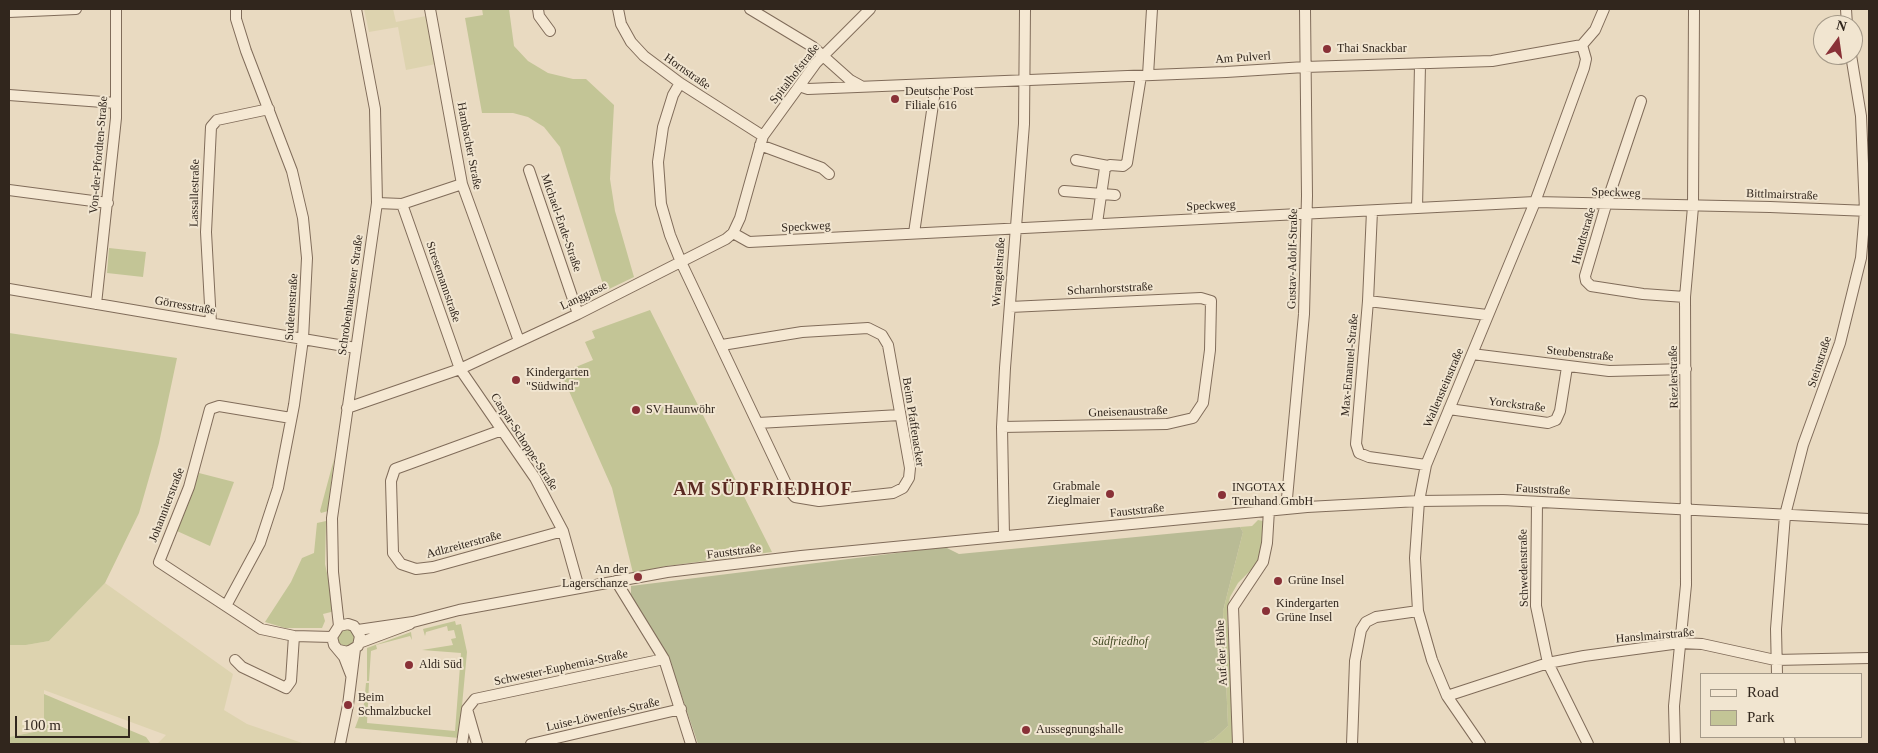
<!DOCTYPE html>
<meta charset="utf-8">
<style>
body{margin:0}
#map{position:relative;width:1878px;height:753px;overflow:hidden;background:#e9dac1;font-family:"Times New Roman",serif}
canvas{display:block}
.frame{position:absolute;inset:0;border:10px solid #31261d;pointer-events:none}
.legend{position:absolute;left:1700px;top:673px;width:162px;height:65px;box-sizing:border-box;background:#f1e5d0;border:1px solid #a49988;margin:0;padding:6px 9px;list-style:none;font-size:15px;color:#31261d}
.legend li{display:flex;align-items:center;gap:10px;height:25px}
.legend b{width:25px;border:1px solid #a49988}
.north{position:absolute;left:1813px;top:15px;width:50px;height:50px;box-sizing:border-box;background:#f1e5d0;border:1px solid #a49988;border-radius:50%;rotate:14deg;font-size:14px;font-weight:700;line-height:20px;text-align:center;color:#31261d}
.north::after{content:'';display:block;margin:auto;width:18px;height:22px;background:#893137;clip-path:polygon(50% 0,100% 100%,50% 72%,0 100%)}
.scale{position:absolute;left:15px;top:716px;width:115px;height:22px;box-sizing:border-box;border:2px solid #31261d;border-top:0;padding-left:6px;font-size:15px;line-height:18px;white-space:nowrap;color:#31261d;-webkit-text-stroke:4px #f1e5d0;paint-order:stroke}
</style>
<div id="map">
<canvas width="1878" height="753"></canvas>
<div class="frame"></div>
<ul class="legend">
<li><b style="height:6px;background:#f5e8d3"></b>Road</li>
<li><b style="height:14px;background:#c3c596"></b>Park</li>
</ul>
<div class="north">N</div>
<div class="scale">100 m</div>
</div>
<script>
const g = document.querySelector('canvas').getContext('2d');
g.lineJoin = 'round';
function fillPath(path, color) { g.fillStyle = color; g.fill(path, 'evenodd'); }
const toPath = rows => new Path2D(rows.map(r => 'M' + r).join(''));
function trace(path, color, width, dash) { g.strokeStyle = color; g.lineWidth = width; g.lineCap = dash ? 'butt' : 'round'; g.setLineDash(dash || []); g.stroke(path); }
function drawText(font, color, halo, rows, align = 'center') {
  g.font = font + ' "Times New Roman",serif'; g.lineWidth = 4; g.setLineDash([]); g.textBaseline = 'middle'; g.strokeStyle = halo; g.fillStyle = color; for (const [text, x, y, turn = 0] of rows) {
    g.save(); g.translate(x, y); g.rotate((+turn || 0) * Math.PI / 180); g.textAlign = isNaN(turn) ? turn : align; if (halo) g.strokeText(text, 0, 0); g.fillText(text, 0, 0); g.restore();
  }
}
fillPath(toPath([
 [364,9,393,9,396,22,426,16,436,64,406,70,398,27,369,32],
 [105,583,233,674,224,710,247,724,305,744,157,744,166,735,44,690,44,730,9,737,9,645,26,645,49,641]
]), '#ddd3af');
fillPath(toPath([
 [482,9,509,9,514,46,528,61,548,73,573,79,586,79,614,105,610,179,615,211,634,277,605,291,560,147,544,127,528,117,513,113,482,113,465,18,483,15],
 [109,248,146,252,143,277,107,273],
 [650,310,772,552,667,566,633,573,612,488,561,373,593,360,585,342,595,338,592,331],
 [9,333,177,358,159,443,139,513,105,583,49,641,26,645,9,645],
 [334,459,328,511,321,513,320,511],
 [199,473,234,482,210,546,177,531],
 [1258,520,1263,521,1264,538,1259,562,1238,583,1230,597,1227,612,1234,744,1201,744,1214,739,1228,726,1223,611,1243,532,1240,527,1252,526],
 [326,521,325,564,335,611,323,614,325,621,322,628,285,628,265,622,291,582,302,558,314,553,317,523],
 [455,621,456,625,461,624,467,652,459,738,355,728,364,704,366,683,369,683,367,723,455,731,461,653,422,650,453,645,451,639,456,638,454,630,448,631,447,626,426,632,425,636,423,629],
 '337 637a9 9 0 1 1 18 0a9 9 0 1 1-18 0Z',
 [411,632,412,640,410,636,376,645,377,649,371,651,369,681,367,681,367,648],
 [44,694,146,737,151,744,9,744,9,737,44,730]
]), '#c3c596');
fillPath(toPath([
 [1240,527,1243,532,1223,611,1228,726,1214,739,1201,744,698,744,670,661,631,595,631,586,945,547,959,554]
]), '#b9bb95');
const minor = toPath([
 [430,9,462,184,519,341],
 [538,9,539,16,550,31],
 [618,9,621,24,631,42,644,56,680,83,763,136],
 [750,9,813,47,850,80,861,86],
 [1846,9,1847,25],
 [9,12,76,9],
 [1148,75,1152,9],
 [680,83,673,95,663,127,658,162,661,204,670,235,681,262,789,490,795,497,819,501,893,493,903,488,909,478,910,468,888,345,882,335,868,328,802,332,722,345],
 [799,86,808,89,1226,72,1305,67,1492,61,1582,45,1595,30,1604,9],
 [9,95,116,103],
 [1641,101,1606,205,1585,276,1586,281,1591,286,1643,294,1685,297],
 [760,145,822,168,829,174],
 [1076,160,1108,166],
 [529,170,578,314],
 [9,190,108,203],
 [1064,191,1115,195],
 [377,203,402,204,462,184],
 [402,204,460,369,535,478,563,531,579,588],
 [1417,208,1420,65],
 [1372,211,1368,301,1356,444,1359,453,1369,457,1426,465],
 [1097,223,1105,168,1110,165,1123,166,1127,163,1141,76],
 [733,233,749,242,1535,202,1770,207,1869,211],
 [914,233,936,84],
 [9,289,356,348],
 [1368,301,1487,315],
 [96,304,116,118,116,9],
 [211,323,206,232,211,127,217,120,269,109],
 [1472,354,1609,371,1686,369],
 [347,408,460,369,578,314,726,239,733,233,740,218,763,136,816,63,870,9],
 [1449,409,1548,423,1556,420,1560,411,1567,367],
 [291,418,219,406,210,409,189,487,159,562,261,629,294,636,332,637],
 [758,423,900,415],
 [1002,427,1167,424,1193,418,1203,403,1210,350,1211,301,1201,298,1010,307],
 [502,430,395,469,391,481,393,553,401,564,416,569,433,567,563,531],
 [1537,502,1536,606,1548,663,1588,744],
 [1286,509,1304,314,1307,196,1305,9],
 [1004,536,1002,427,1005,368,1024,124,1025,9],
 [616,581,664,659,691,744],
 [226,606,260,543,278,488,294,405,303,339,307,258,303,218,292,171,246,51,236,19,236,9],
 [339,626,333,572,332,518,377,203,375,109,356,9],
 [358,630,413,622,459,610,667,572,801,556,1307,507,1419,501,1503,500,1869,519],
 [359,643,410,624],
 [339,650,348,652,358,646,360,636,354,626,348,624,339,626,332,637,334,645,344,657,351,675],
 [235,660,242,667,286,688,291,681,294,636],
 [1777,674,1776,629,1785,515,1803,445,1840,343,1861,258,1865,211,1861,116,1851,55],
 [1447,696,1548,663,1584,656,1680,643,1702,644,1775,660,1869,658],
 [467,709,477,744],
 [1789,737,1790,744],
 [340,744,348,705,355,649],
 [462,744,467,709,475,699,664,659],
 [531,744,681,709],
 [1238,744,1233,607,1263,562,1267,543,1269,510],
 [1352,744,1355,661,1361,630,1366,622,1376,617,1418,611],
 [1480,744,1447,696,1432,660,1418,611,1415,558,1419,501,1426,465,1535,202,1584,68,1586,59,1582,45],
 [1675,744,1674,706,1686,585,1685,297,1693,207,1694,9]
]);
trace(minor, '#806c5a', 12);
trace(minor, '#f5e8d3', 10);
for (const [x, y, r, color] of [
 [1327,49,5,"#893137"],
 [895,99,5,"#893137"],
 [516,380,5,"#893137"],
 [636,410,5,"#893137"],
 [1110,494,5,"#893137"],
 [1222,495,5,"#893137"],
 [638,577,5,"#893137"],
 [1278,581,5,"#893137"],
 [1266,611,5,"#893137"],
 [409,665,5,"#893137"],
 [348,705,5,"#893137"],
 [1026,730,5,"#893137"]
]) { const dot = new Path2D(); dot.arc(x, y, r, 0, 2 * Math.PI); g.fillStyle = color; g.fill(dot); trace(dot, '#f1e5d0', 2); }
drawText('12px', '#31261d', '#f1e5d0', [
 ["Thai Snackbar",1337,49],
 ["Deutsche Post",905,92],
 ["Filiale 616",905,106],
 ["Kindergarten",526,373],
 ["\"Südwind\"",526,387],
 ["SV Haunwöhr",646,410],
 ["Grabmale",1100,487,"right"],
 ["Zieglmaier",1100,501,"right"],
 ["INGOTAX",1232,488],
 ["Treuhand GmbH",1232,502],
 ["An der",628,570,"right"],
 ["Lagerschanze",628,584,"right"],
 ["Grüne Insel",1288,581],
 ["Kindergarten",1276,604],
 ["Grüne Insel",1276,618],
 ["Aldi Süd",419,665],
 ["Beim",358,698],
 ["Schmalzbuckel",358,712],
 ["Aussegnungshalle",1036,730]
], 'left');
drawText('12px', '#31261d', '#f1e5d0', [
 ["Am Pulverl",1243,58,-4],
 ["Hornstraße",687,72,35],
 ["Spitalhofstraße",795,74,-52],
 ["Hambacher Straße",469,146,79],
 ["Von-der-Pfordten-Straße",99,155,-85],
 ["Lassallestraße",195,193,-89],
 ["Speckweg",1616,193,2],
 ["Bittlmairstraße",1782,195,2],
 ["Speckweg",1211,206,-3],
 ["Michael-Ende-Straße",561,223,71],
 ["Speckweg",806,227,-3],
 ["Hundtstraße",1584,236,-74],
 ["Gustav-Adolf-Straße",1293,259,-89],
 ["Wrangelstraße",999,272,-86],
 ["Stresemannstraße",443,282,71],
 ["Scharnhorststraße",1110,289,-3],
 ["Schrobenhausener Straße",351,295,-82],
 ["Langgasse",584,296,-26],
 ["Görresstraße",185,306,10],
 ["Sudetenstraße",292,307,-86],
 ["Steubenstraße",1580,354,6],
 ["Steinstraße",1820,362,-72],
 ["Max-Emanuel-Straße",1350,365,-85],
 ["Riezlerstraße",1674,377,-91],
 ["Wallensteinstraße",1444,388,-67],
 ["Yorckstraße",1517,405,7],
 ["Gneisenaustraße",1128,412,-2],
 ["Beim Pfaffenacker",913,422,81],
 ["Caspar-Schoppe-Straße",524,442,57],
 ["Fauststraße",1543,490,3],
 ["Johanniterstraße",167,505,-69],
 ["Fauststraße",1137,511,-6],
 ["Adlzreiterstraße",464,545,-15],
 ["Fauststraße",734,552,-7],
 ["Schwedenstraße",1524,568,-91],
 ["Hanslmairstraße",1655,636,-5],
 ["Auf der Höhe",1222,653,-93],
 ["Schwester-Euphemia-Straße",561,668,-12],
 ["Luise-Löwenfels-Straße",603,715,-13]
]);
drawText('italic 12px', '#454c26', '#f1e5d0', [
 ["Südfriedhof",1120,642]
]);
g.letterSpacing = '1px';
drawText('bold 18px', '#5a2921', '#f1e5d0', [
 ["AM SÜDFRIEDHOF",763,490]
]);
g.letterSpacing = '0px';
</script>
